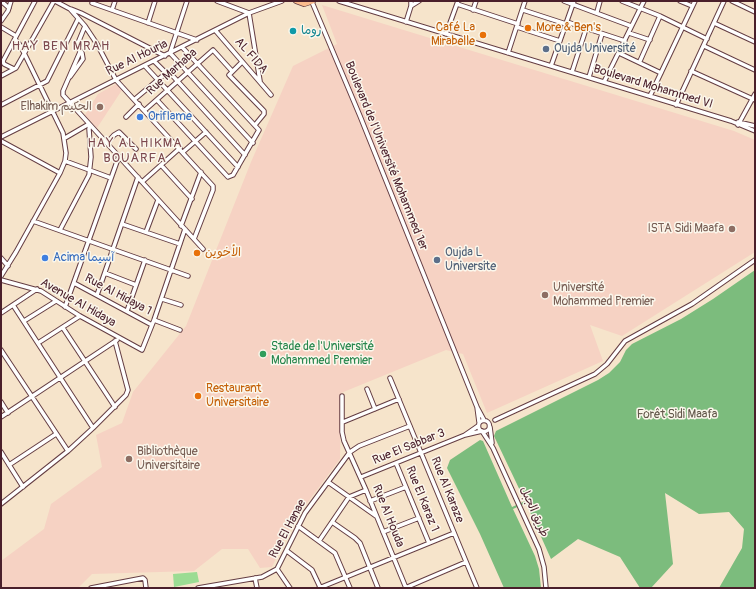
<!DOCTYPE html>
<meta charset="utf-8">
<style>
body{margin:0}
#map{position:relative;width:756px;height:589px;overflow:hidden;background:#f6e4cb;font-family:Pangolin,sans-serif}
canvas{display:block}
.frame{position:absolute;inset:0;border:2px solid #4a1f2b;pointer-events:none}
</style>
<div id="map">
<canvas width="756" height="589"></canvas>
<div class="frame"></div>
</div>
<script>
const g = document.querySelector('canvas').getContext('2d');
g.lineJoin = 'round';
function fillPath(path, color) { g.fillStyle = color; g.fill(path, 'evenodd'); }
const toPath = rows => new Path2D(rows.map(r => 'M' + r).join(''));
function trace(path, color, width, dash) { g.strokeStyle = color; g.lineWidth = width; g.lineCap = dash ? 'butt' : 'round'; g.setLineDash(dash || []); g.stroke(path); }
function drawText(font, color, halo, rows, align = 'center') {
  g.font = font + ' Pangolin,"Playpen Sans Arabic",sans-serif'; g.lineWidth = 3; g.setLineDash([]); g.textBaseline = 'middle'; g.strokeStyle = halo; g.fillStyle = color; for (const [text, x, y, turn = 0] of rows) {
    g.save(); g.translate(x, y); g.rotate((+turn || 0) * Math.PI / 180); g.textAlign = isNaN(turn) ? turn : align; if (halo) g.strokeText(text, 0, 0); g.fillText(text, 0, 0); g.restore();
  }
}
fillPath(toPath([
 [322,5,734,131,755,140,755,252,622,336,590,325,603,361,487,413,463,354,446,350,341,393,340,459,293,522,272,567,260,568,248,549,222,549,194,571,92,574,78,588,1,588,1,561,44,529,51,504,102,467,96,435,122,423,133,392,186,326,251,162,293,66,337,44],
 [116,84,122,90,97,128,85,115,98,94]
]), '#f6d2c3');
fillPath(toPath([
 [197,572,199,582,174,587,173,574]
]), '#9bdc93');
fillPath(toPath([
 [755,270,755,588,719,588,742,548,744,529,729,512,699,514,665,493,673,564,651,588,640,588,620,557,578,539,551,559,526,503,513,509,535,556,539,569,541,588,504,588,480,534,447,468,450,460,480,440,483,441,512,507,525,501,494,436,496,431,598,380,609,373,620,362,626,350,632,344,681,319,713,299]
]), '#7cbc7d');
const minor = toPath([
 [1,1,9,8],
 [55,1,70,9,85,26,78,43,80,52,63,91,63,95,203,249],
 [187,1,170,53,253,143],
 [217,1,249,13],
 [339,1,731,121,755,131],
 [564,1,631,26],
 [622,1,660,16,707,39],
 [680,1,692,6],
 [732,1,755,12],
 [312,2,360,116,477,407],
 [92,3,197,40],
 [457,4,518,24],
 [411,6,419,1],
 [71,9,81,13,165,56],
 [112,10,115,1],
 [473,10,476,1],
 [523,10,566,24],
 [597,12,600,1],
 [249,13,260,81],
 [1,21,8,11,11,1],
 [406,22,411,6,411,1],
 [567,22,625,41],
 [148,23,155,1],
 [714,23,755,42],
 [85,26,97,44,116,80,213,186,213,190,194,239],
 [1,27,16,36],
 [517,27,560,41],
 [215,30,271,95],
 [629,33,650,40],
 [446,34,458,1],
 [704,46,755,70],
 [508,53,525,1],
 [619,53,661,73],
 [154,61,166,73,171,74,245,155],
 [640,61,660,16],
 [242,62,229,75,264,111,264,114,255,125],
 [145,66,238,167],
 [551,66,574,1],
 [14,69,4,64,3,61,35,1],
 [691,71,755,100],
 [572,72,586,29],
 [1,76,16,68,54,1],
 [70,77,83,59,82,53,80,50],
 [589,77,602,34],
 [604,82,644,1],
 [650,96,695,1],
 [135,99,166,73],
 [157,100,228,177,233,175,259,130,182,47],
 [1,105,47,81,78,19],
 [676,105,724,1],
 [145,110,213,50,232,71],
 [126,117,139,104],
 [738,122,755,126],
 [738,125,755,94],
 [1,137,249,13,282,1],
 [65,138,89,124],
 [1,141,60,173],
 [107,143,114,135,119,132,136,149],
 [183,152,206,132],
 [65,161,111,178],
 [161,165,192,199],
 [142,182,180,148],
 [33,221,188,276],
 [122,224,180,244],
 [181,226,201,172],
 [60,230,89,175,91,157,89,129,90,125],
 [146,232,158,200],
 [1,258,8,266],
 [105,273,136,285],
 [1,276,16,252,60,173,65,161,66,153,63,133,26,57,20,45,15,39],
 [1,280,41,291,80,316,142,350,154,320,185,229],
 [74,283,152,325],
 [97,295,138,177],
 [162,299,181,305],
 [13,305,93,428],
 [65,307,119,156],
 [127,311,145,260],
 [1,313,37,289],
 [154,320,180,330],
 [24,321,56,301],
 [63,328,115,407],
 [38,343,80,316],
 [1,350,68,451],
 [390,378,477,588],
 [367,389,375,409],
 [342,396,342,432,344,441,366,490,406,588],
 [1,402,8,413],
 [1,417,117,340],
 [495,420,595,374,607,364,625,341,692,304,755,260],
 '478.5 426a5.5 5.5 0 1 1 11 0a5.5 5.5 0 1 1-11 0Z',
 [343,422,399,399],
 [479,422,477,407,484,420],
 [478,426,465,435,482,431],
 [490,427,492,443],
 [482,431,493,448,539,549,544,567,546,588],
 [1,452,23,487],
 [396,463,429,543],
 [9,465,56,434],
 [361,477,465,435],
 [328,482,376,516],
 [370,501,406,487],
 [1,504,68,451,93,428,126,395,128,390,115,341],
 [332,522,355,538,360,543,378,588],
 [298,526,335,553,350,588],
 [383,532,419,518],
 [319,541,349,497,366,490],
 [287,551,312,570,320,587],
 [277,569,290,588],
 [255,578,257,588],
 [91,588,143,578,145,580,146,588],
 [198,588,262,577,277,569,305,513,350,452,359,446,410,426],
 [319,588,454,533],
 [405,588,466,562]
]);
const major = toPath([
 [296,1,304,4,313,1]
]);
trace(minor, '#643d43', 5.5);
trace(major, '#643d43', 6);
trace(minor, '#fff', 3.5);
trace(major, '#fbbb8d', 4.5);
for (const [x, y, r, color] of [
 [528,28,4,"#e8710a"],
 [293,31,4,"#0f9aa8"],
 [483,35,4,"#e8710a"],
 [546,49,4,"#5c6f8a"],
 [100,107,4,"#8d6e63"],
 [140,117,4,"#3f7fe0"],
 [732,229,4,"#8d6e63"],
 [197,253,4,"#e8710a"],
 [45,258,4,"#3f7fe0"],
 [437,260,4,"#5c6f8a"],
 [545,295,4,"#8d6e63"],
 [263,354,4,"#2e9e5b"],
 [198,396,4,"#e8710a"],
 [129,459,4,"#8d6e63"]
]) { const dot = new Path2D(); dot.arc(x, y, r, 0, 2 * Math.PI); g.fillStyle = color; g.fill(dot); trace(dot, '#fbf7ec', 1.5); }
drawText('12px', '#c56008', '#fbf7ec', [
 ["Café La",475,28,"right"],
 ["Mirabelle",475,42,"right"],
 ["More & Ben's",536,28],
 ["الأخوين",205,253],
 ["Restaurant",206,389],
 ["Universitaire",206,403]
], 'left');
drawText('12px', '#0d838f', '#fbf7ec', [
 ["روما",301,31]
], 'left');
drawText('12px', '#4e5e75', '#fbf7ec', [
 ["Oujda Université",554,49],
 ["Oujda L",445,253],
 ["Universite",445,267]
], 'left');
drawText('12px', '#4a1f2b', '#fbf7ec', [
 ["AL FIDA",251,56,49],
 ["Rue Al Houria",137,58,-26],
 ["Rue Marhaba",172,72,-42],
 ["Boulevard Mohammed VI",653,87,17],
 ["Boulevard de l'Université Mohammed 1er",386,156,68],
 ["Rue Al Hidaya 1",118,295,28],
 ["Avenue Al Hidaya",78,303,30],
 ["Rue El Sabbar 3",409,447,-22],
 ["Rue Al Karaze",447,490,68],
 ["Rue El Karaz 1",422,499,68],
 ["طريق الجبل",534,512,66],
 ["Rue Al Houda",388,516,68],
 ["Rue El Hanae",288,529,-62]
]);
drawText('12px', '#785e54', '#fbf7ec', [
 ["Elhakim الحكيم",92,107],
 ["ISTA Sidi Maafa",724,229],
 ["Université",553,288,"left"],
 ["Mohammed Premier",553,302,"left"],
 ["Bibliothèque",137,452,"left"],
 ["Universitaire",137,466,"left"]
], 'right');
drawText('12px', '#366cbe', '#fbf7ec', [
 ["Oriflame",148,117],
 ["Acima آسيما",53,258]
], 'left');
drawText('12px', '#27864d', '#fbf7ec', [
 ["Stade de l'Université",271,347],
 ["Mohammed Premier",271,361]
], 'left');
drawText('12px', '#62584a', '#fbf7ec', [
 ["Forêt Sidi Maafa",677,415]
]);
g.letterSpacing = '1px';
drawText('13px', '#7c484e', '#fbf7ec', [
 ["HAY BEN MRAH",61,47],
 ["HAY AL HIKMA",135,144],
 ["BOUARFA",135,159]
]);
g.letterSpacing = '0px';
</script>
